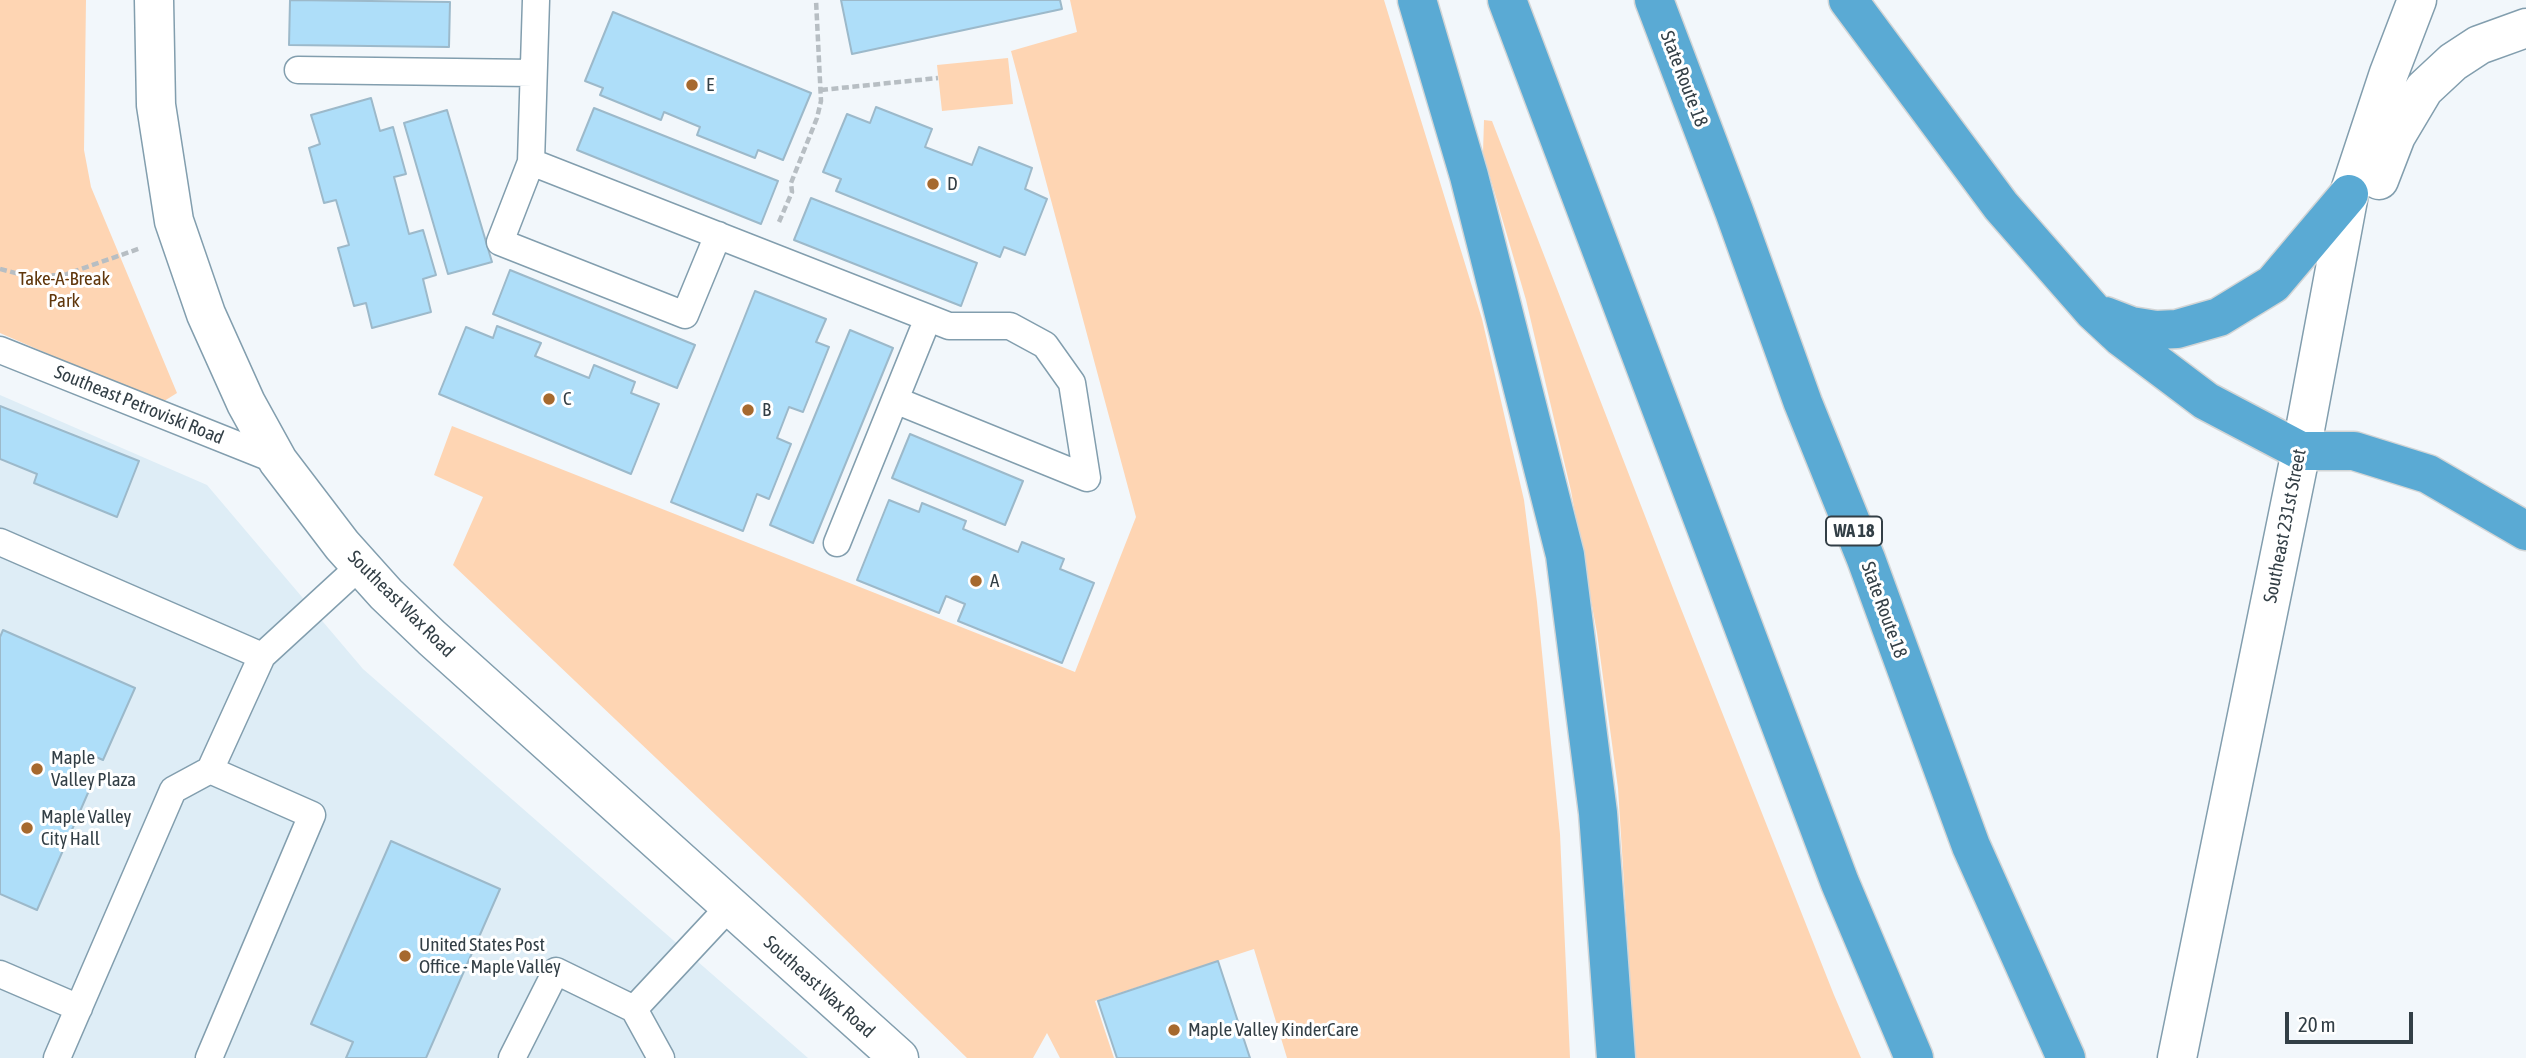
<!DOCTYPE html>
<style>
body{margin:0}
#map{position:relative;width:2526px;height:1058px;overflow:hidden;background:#f2f7fb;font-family:"Asap Condensed",sans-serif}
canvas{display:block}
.scale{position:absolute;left:2285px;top:1012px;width:128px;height:32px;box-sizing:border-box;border:4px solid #333f46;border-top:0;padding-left:9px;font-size:21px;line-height:24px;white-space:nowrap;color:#333f46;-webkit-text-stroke:5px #fff;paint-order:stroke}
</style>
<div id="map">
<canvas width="2526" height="1058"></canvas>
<div class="scale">20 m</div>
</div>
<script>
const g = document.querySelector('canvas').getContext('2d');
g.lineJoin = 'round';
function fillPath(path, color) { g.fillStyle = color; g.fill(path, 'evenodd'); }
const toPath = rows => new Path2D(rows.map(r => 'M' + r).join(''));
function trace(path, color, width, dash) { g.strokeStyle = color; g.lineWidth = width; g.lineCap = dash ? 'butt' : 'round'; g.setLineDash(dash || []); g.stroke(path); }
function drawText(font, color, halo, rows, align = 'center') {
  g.font = font + ' "Asap Condensed",sans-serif'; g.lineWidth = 6; g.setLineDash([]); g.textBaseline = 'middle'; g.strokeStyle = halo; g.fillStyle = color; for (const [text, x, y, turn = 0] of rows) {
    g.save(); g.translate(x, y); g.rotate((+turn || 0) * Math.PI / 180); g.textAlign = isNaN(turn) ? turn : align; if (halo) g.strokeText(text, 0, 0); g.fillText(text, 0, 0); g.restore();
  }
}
fillPath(toPath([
 [0,395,207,485,363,669,808,1058,0,1058]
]), '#deedf6');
fillPath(toPath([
 [0,0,86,0,84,150,91,187,177,393,161,403,0,333],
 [1070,0,1384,0,1482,319,1524,500,1537,602,1560,834,1570,1058,1287,1058,1254,949,1095,1001,1114,1058,1060,1058,1047,1033,1033,1058,967,1058,799,894,453,565,483,497,434,475,452,426,1075,672,1136,517,1011,51,1077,32],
 [1008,58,1013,104,942,111,937,65],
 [1484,120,1492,121,1676,596,1834,995,1861,1058,1635,1058,1618,788,1597,633,1571,491,1526,300,1483,153]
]), '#fed5b3');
const building = toPath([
 [290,0,450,2,449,47,289,45,290,0],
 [841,0,1060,0,1062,9,852,54,841,0],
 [613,12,811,93,783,160,758,150,755,158,697,135,700,127,664,112,661,120,600,95,603,88,585,81,613,12],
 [371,98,380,131,393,127,406,174,394,177,409,234,423,230,436,275,423,279,431,312,372,328,366,303,354,306,338,248,349,245,336,200,324,203,309,148,320,144,311,115,371,98],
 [876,107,932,129,925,147,972,165,979,147,1032,168,1025,189,1047,199,1025,255,1004,247,1000,257,836,191,841,179,823,172,847,114,870,123,876,107],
 [594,108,778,181,761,224,577,150,594,108],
 [447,110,492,262,448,274,404,123,447,110],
 [811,198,977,263,961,306,794,240,811,198],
 [510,270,695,345,677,388,493,314,510,270],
 [755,291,826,319,816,342,829,347,803,412,789,407,777,438,791,444,769,499,757,494,743,531,671,502,755,291],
 [497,326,541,343,535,356,589,378,594,365,635,382,631,393,659,404,631,474,439,394,466,327,493,338,497,326],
 [850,330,893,348,813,543,770,525,850,330],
 [0,406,139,461,117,517,34,483,37,474,0,459,0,406],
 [910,434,1023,481,1005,525,892,478,910,434],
 [889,500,919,512,922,503,966,521,963,529,1018,552,1022,542,1064,559,1060,569,1094,583,1062,663,958,621,965,604,946,596,939,613,857,580,889,500],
 [3,630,135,688,103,760,83,751,71,778,91,786,37,910,0,894,0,637,3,630],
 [391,841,500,889,426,1058,346,1058,353,1042,311,1024,391,841],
 [1218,961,1250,1058,1117,1058,1098,1001,1218,961]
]);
fillPath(building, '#aedef9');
trace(building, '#9cb9ca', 2);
const service = toPath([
 [536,0,531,162,949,326,1010,326,1045,345,1072,383,1087,478,895,400],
 [298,70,533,73],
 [531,162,500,242,685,315,718,235],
 [0,350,278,461],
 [0,542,262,656],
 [837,543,928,318],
 [0,974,79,1008],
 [634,1009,730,906],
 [57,1058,173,790,210,770,262,656,360,566],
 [209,1058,312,815,210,770],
 [512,1058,556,971,634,1009,661,1058]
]);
const secondary = toPath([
 [154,0,156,105,174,221,206,314,246,403,278,461,342,545,386,594,432,638,899,1058],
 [2379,180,2396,136,2424,89,2453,62,2479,45,2526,28],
 [2177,1058,2301,451,2349,194,2389,73,2417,0]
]);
const motorway = toPath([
 [1417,0,1469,176,1565,555,1598,813,1616,1058],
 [1507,0,1840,883,1914,1058],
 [1654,0,1734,211,1803,403,1866,559,1971,846,2066,1058],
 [1848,0,2001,206,2093,311,2121,337,2206,401,2301,451,2354,451,2428,474,2526,531],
 [2105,316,2131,326,2156,330,2177,329,2219,317,2273,284,2349,194]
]);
trace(service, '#829eae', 29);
trace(secondary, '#829eae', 41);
trace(motorway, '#d2d5d6', 41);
trace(toPath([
 [821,90,938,78],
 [779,222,792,192,791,183,817,118,821,101,816,0],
 [0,269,27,276,64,275,141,248]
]), '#b7bec3', 4.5, [7, 3.5]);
trace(service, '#fff', 26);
trace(secondary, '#fff', 38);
trace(motorway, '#5aaad4', 38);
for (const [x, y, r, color] of [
 [692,85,7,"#a6692e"],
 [933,184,7,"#a6692e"],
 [549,399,7,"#a6692e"],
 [748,410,7,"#a6692e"],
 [976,581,7,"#a6692e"],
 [37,769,7,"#a6692e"],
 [27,828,7,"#a6692e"],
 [405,956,7,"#a6692e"],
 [1174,1030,7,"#a6692e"]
]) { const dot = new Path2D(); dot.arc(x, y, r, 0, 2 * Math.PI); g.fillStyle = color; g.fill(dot); trace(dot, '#fff', 2.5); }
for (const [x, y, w] of [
 [1854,531,56]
]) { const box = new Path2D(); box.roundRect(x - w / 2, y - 14.5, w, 29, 5); g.fillStyle = '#fff'; g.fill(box); trace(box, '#333f46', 2); }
drawText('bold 18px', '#333f46', null, [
 ["WA 18",1854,531]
]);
drawText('19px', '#333f46', '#fff', [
 ["State Route 18",1684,79,69],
 ["Southeast Petroviski Road",139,405,22],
 ["Southeast 231st Street",2285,526,-79],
 ["Southeast Wax Road",401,604,45],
 ["State Route 18",1884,610,70],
 ["Southeast Wax Road",819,987,42]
]);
drawText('19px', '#333f46', '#fff', [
 ["E",706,85],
 ["D",947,184],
 ["C",563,399],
 ["B",762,410],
 ["A",990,581],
 ["Maple",51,758],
 ["Valley Plaza",51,780],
 ["Maple Valley",41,817],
 ["City Hall",41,839],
 ["United States Post",419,945],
 ["Office - Maple Valley",419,967],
 ["Maple Valley KinderCare",1188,1030]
], 'left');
drawText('19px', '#60370c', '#fff', [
 ["Take-A-Break",64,279],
 ["Park",64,301]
]);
</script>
